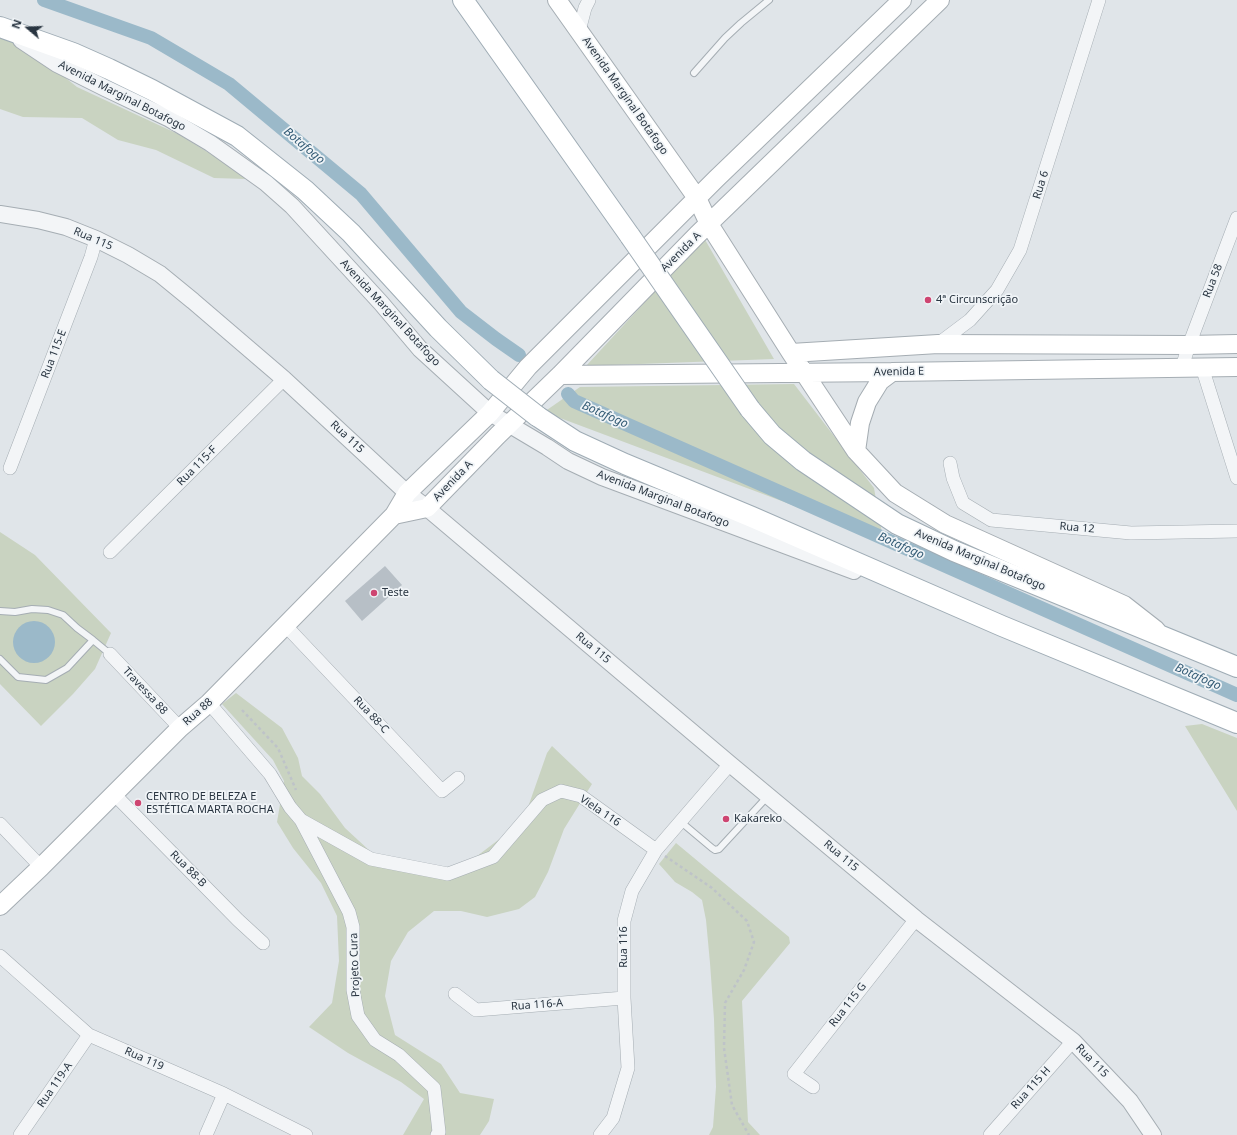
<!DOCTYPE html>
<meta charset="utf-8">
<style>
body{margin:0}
#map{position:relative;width:1237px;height:1135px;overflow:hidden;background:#e0e5e9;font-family:"Noto Sans",sans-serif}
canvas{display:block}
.north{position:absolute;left:8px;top:8px;width:40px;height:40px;-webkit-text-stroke:3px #f0f4f7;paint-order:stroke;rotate:289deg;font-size:11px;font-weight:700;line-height:16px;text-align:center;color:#293541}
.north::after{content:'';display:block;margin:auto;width:14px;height:18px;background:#293541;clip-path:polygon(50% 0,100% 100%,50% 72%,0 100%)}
</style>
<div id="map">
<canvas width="1237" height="1135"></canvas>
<div class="north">N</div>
</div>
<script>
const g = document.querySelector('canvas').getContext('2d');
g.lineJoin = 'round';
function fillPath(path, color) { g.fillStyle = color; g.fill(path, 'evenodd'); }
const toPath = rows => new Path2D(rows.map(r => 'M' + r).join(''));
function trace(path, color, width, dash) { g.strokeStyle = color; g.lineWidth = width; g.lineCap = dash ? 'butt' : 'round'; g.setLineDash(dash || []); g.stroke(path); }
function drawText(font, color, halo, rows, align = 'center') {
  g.font = font + ' "Noto Sans",sans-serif'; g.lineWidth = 3.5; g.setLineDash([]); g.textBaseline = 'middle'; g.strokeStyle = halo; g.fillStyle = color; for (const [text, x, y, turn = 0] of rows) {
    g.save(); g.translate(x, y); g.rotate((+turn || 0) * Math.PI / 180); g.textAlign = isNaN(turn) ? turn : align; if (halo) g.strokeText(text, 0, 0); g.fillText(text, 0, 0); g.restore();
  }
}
fillPath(toPath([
 [0,27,6,30,77,87,178,134,214,156,246,179,214,178,156,150,118,140,82,118,23,117,0,109],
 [704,238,774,359,586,366],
 [794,384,874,488,883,539,544,412,580,387],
 [0,532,35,555,111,633,95,669,73,694,41,726,0,684],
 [236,693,282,728,298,758,302,776,320,794,345,828,371,852,405,866,460,869,510,831,527,810,547,753,552,746,592,784,564,829,548,872,535,897,519,909,487,917,461,911,434,911,408,932,391,961,385,996,395,1035,441,1064,460,1093,494,1099,489,1121,480,1135,403,1135,424,1099,401,1082,348,1053,309,1027,332,1003,339,961,337,916,321,883,293,848,277,822,284,781,273,760,222,704],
 [1202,724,1237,738,1237,811,1185,726],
 [676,843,789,937,790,943,742,1001,748,1122,760,1135,709,1135,713,1127,716,1087,714,1019,710,963,706,920,702,900,692,892,675,882,659,864]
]), '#c9d3c1');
fillPath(toPath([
 '13 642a21 21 0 1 1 42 0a21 21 0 1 1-42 0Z'
]), '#9bb9c9');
trace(toPath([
 [44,0,151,38,229,84,361,194,461,312,496,339,519,355],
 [568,394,574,401,1237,695]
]), '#9bb9c9', 14);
fillPath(toPath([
 [385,566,402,585,362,621,345,601]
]), '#b7bfc6');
const service = toPath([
 [694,73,725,38,741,23,769,0],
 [0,611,15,612,32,609,48,610,63,615,77,628,93,640,110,654],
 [0,659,18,677,46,680,67,668,93,640],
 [681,822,712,848,715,850,719,849,768,796]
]);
const minor = toPath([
 [579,31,585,8,589,0],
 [938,344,970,320,997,290,1020,250,1099,0],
 [1182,367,1189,345,1237,218],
 [1202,367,1237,478],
 [950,463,953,478,963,503,991,520,1131,533,1237,531],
 [10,468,91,257,96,239],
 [110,552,284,379],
 [285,625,442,791,458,778],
 [110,654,180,728],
 [209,703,270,774,290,807,301,820,349,912,353,927,353,990,358,1016,375,1040,399,1055,434,1088,439,1132,437,1135],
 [113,793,238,920,263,943],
 [301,820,371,859,448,874,493,857,542,800,561,791,581,796,656,850],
 [0,824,41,867],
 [0,956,89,1035,224,1094,306,1135],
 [455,994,476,1010,624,998],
 [813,1087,794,1074,916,919],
 [20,1135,89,1035],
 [206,1135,224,1094],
 [600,1135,613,1118,628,1068,624,998,624,921,632,891,656,850,730,764],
 [990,1135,1073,1041]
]);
const tertiary = toPath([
 [21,40,57,64,105,88,168,118,210,143,266,183,292,206,381,303,420,349,490,413,547,447,568,461,602,477,854,571],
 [0,214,38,220,66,227,96,239,128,255,160,274,193,301,284,379,407,493,427,508,730,764,916,919,1073,1041,1130,1101,1153,1135]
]);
const secondary = toPath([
 [557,0,697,198,709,224,791,353,856,451,895,493,945,524,1124,605,1156,630],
 [791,353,938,344,1189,345,1237,344],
 [560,375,892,372,1237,367],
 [856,451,860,423,867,402,880,381,892,372],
 [394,515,427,508,498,435,560,375,697,235,940,0],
 [0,906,41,867,180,728,209,703,394,515,407,493,490,413,528,367,716,179,902,0]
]);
const primary = toPath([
 [463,0,630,236],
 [0,27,73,53,109,69,152,90,237,136,305,190,351,233,438,328,491,380],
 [750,409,772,435,803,461,897,524,954,551,1237,667],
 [537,416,575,441,625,464,752,517,1002,626,1237,723]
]);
trace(service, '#a5adb3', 8);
trace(minor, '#a5adb3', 14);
trace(tertiary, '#a5adb3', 18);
trace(secondary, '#a5adb3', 20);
trace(primary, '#9facb5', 22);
trace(toPath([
 [242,710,278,748,296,790],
 [665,856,712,888,747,921,754,942,744,970,725,1003,724,1048,732,1105,749,1135]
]), '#bec3c8', 2.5, [3, 3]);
trace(service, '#f3f5f7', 6);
trace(minor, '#f3f5f7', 13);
trace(tertiary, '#f3f5f7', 16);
trace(secondary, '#fff', 18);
trace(primary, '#fff', 20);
const primaryBridge = toPath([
 [630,236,750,409],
 [491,380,537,416]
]);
trace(primaryBridge, '#9facb5', 22, []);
trace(primaryBridge, '#fff', 20);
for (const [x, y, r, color] of [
 [928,300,4,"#ce4571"],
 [374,593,4,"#ce4571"],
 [138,803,4,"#ce4571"],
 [726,819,4,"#ce4571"]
]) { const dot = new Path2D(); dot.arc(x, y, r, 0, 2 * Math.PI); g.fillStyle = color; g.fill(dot); trace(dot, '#f0f4f7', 1.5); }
drawText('11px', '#293541', '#f0f4f7', [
 ["Avenida Marginal Botafogo",122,96,27],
 ["Avenida Marginal Botafogo",625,96,55],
 ["Rua 6",1041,185,-73],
 ["Rua 115",93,239,23],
 ["Avenida A",681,252,-45],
 ["Rua 58",1213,281,-69],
 ["Avenida Marginal Botafogo",390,313,47],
 ["Rua 115-E",54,354,-69],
 ["Avenida E",899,372,-1],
 ["Rua 115",347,437,43],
 ["Rua 115-F",197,466,-45],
 ["Avenida A",453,481,-46],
 ["Avenida Marginal Botafogo",663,499,21],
 ["Rua 12",1077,528,5],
 ["Avenida Marginal Botafogo",980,560,23],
 ["Rua 115",593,648,40],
 ["Travessa 88",145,691,47],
 ["Rua 88",198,712,-41],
 ["Rua 88-C",371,715,47],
 ["Viela 116",600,811,34],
 ["Rua 115",841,856,40],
 ["Rua 88-B",188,869,45],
 ["Rua 116",624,947,-90],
 ["Projeto Cura",355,965,-92],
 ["Rua 116-A",537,1005,-4],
 ["Rua 115 G",848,1005,-52],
 ["Rua 119",144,1059,24],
 ["Rua 115",1092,1061,46],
 ["Rua 119-A",55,1085,-55],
 ["Rua 115 H",1031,1088,-48]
]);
drawText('11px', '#293541', '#f0f4f7', [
 ["4ª Circunscrição",936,300],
 ["Teste",382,593],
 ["CENTRO DE BELEZA E",146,797],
 ["ESTÉTICA MARTA ROCHA",146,810],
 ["Kakareko",734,819]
], 'left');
drawText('italic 12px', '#335b75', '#f0f4f7', [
 ["Botafogo",304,146,40],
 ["Botafogo",605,415,24],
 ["Botafogo",901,546,24],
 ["Botafogo",1198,677,24]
]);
</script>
